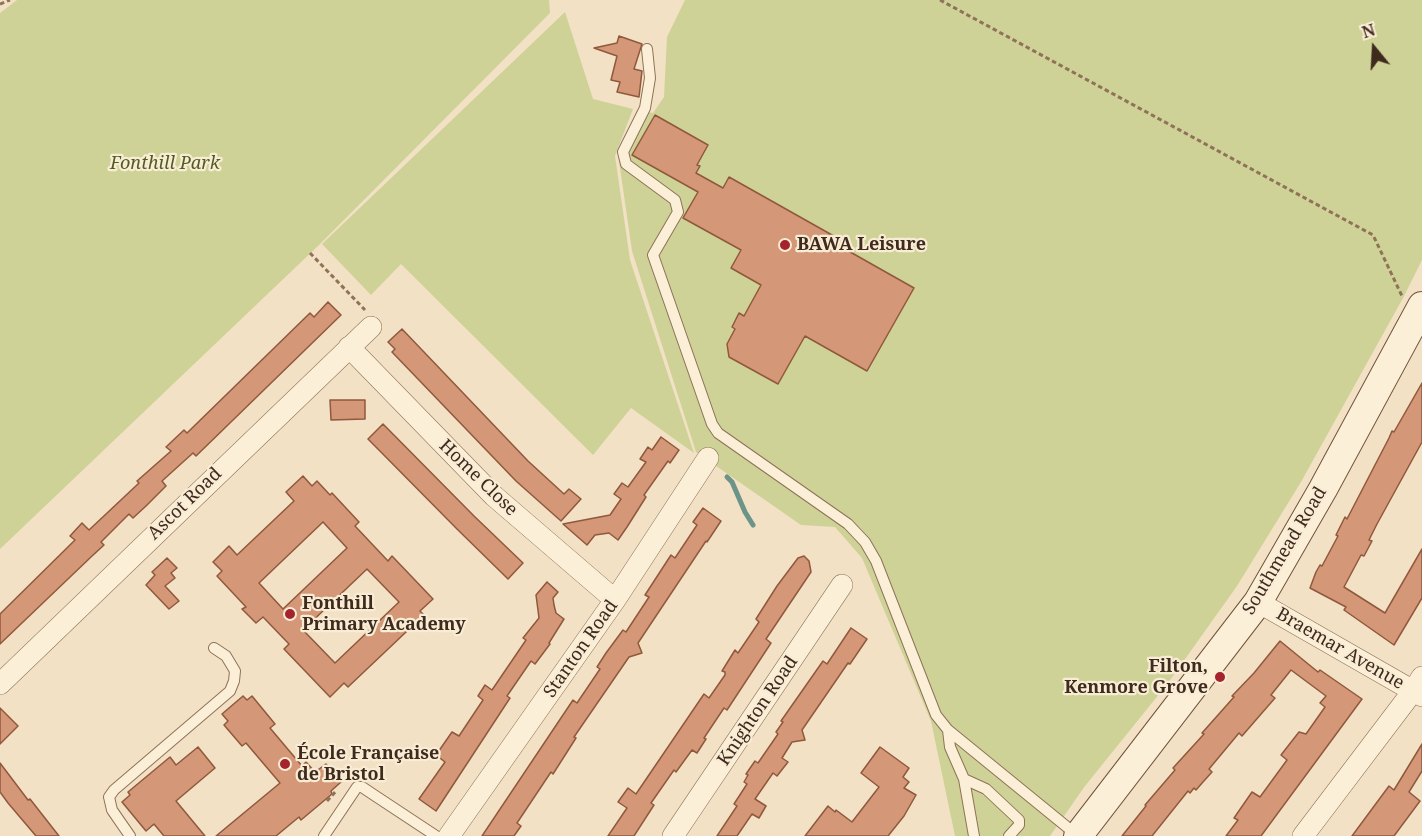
<!DOCTYPE html>
<meta charset="utf-8">
<style>
body{margin:0}
#map{position:relative;width:1422px;height:836px;overflow:hidden;background:#f2e1c4;font-family:"Noto Serif",serif}
canvas{display:block}
.north{position:absolute;left:1344px;top:18px;width:60px;height:60px;-webkit-text-stroke:4px #f9ecd5;paint-order:stroke;rotate:342deg;font-size:16px;font-weight:700;line-height:24px;text-align:center;color:#3e2b1e}
.north::after{content:'';display:block;margin:auto;width:21px;height:27px;background:#3e2b1e;clip-path:polygon(50% 0,100% 100%,50% 72%,0 100%)}
</style>
<div id="map">
<canvas width="1422" height="836"></canvas>
<div class="north">N</div>
</div>
<script>
const g = document.querySelector('canvas').getContext('2d');
g.lineJoin = 'round';
function fillPath(path, color) { g.fillStyle = color; g.fill(path, 'evenodd'); }
const toPath = rows => new Path2D(rows.map(r => 'M' + r).join(''));
function trace(path, color, width, dash) { g.strokeStyle = color; g.lineWidth = width; g.lineCap = dash ? 'butt' : 'round'; g.setLineDash(dash || []); g.stroke(path); }
function drawText(font, color, halo, rows, align = 'center') {
  g.font = font + ' "Noto Serif",serif'; g.lineWidth = 4.5; g.setLineDash([]); g.textBaseline = 'middle'; g.strokeStyle = halo; g.fillStyle = color; for (const [text, x, y, turn = 0] of rows) {
    g.save(); g.translate(x, y); g.rotate((+turn || 0) * Math.PI / 180); g.textAlign = isNaN(turn) ? turn : align; if (halo) g.strokeText(text, 0, 0); g.fillText(text, 0, 0); g.restore();
  }
}
fillPath(toPath([
 [17,0,549,0,550,13,319,245,0,549,0,13],
 [685,0,1422,0,1422,260,1403,298,1301,482,1237,586,1168,683,1085,786,1050,836,955,836,931,721,862,558,835,527,801,525,696,452,632,251,618,154,637,110,653,113,664,97,667,37],
 [565,12,593,99,633,109,615,156,630,260,694,453,631,408,593,455,401,264,371,295,322,244]
]), '#ced297');
trace(toPath([
 [727,477,732,482,745,512,753,525]
]), '#6c9488', 5);
const building = toPath([
 [619,36,642,44,634,69,642,71,639,97,617,92,620,82,611,80,617,56,594,48,617,43,619,36],
 [655,115,708,145,697,165,700,166,696,173,723,188,729,177,832,235,829,240,914,288,867,371,805,336,778,384,729,357,727,344,735,329,732,327,739,313,744,316,761,285,731,268,741,250,683,218,698,192,632,155,655,115],
 [328,302,341,315,196,456,193,453,162,481,166,486,146,506,133,518,129,514,101,542,104,545,91,557,0,644,0,614,75,540,70,536,82,523,89,530,139,483,137,481,171,451,166,447,184,430,187,433,310,313,314,317,328,302],
 [402,329,528,461,564,494,569,489,581,499,561,521,516,481,392,352,395,349,388,342,402,329],
 [1422,383,1422,442,1377,524,1369,540,1372,541,1364,556,1361,555,1344,587,1385,613,1422,549,1422,598,1394,645,1344,610,1346,607,1310,588,1316,572,1320,565,1322,566,1338,536,1336,535,1345,517,1347,519,1389,438,1392,431,1394,432,1422,383],
 [330,400,365,400,365,419,331,420,330,400],
 [383,424,474,516,523,563,508,579,457,529,368,439,383,424],
 [661,437,679,450,670,463,668,461,644,495,646,497,627,527,618,540,609,533,595,535,587,545,563,524,610,515,621,499,614,494,622,483,628,487,646,462,640,459,648,447,652,450,661,437],
 [303,476,312,486,317,481,330,495,332,493,359,522,355,526,388,561,392,556,433,599,420,611,424,615,348,687,344,683,330,697,284,649,289,644,263,617,256,623,242,609,246,607,217,576,222,571,213,562,229,546,237,555,294,501,286,492,303,476],
 [323,522,347,548,283,609,259,583,323,522],
 [367,569,399,602,335,663,303,630,367,569],
 [703,508,721,521,707,542,706,541,638,643,642,653,629,657,574,737,576,738,553,774,551,772,517,823,521,826,514,836,482,836,573,700,577,703,600,669,597,667,606,653,623,630,626,632,649,597,645,595,671,555,675,558,697,525,693,522,703,508],
 [804,556,809,561,811,572,766,639,771,643,727,710,724,708,704,738,706,739,697,753,692,750,676,772,674,770,651,803,654,805,634,836,608,836,627,808,618,802,628,788,636,794,704,694,709,698,725,675,725,672,722,671,735,650,738,653,759,622,756,619,777,586,798,558,804,556],
 [167,558,177,568,171,573,175,578,165,586,179,601,169,609,146,585,155,575,152,572,167,558],
 [547,582,558,592,553,598,554,605,556,613,564,619,549,643,550,644,535,664,531,661,507,696,510,698,436,811,419,799,445,762,436,755,452,732,459,736,483,700,478,696,485,685,492,690,526,640,523,638,539,618,536,595,547,582],
 [851,628,867,639,850,664,848,663,802,730,805,740,792,742,782,758,788,762,777,776,773,773,755,799,766,806,759,818,752,814,737,836,717,836,737,806,734,804,747,784,744,782,748,775,746,774,755,761,758,763,778,734,776,732,783,722,781,721,823,661,827,664,851,628],
 [1280,641,1318,672,1320,670,1362,699,1261,836,1226,836,1238,820,1234,818,1252,792,1260,797,1287,760,1281,755,1299,732,1306,734,1325,707,1320,703,1326,696,1291,670,1271,695,1275,698,1242,736,1239,733,1209,769,1212,772,1203,782,1196,790,1194,788,1190,793,1188,791,1152,836,1122,836,1146,806,1145,805,1175,770,1173,768,1204,734,1202,733,1234,697,1232,696,1254,673,1280,641],
 [243,696,247,700,252,696,275,724,270,728,302,766,306,762,315,772,326,764,341,782,331,791,332,794,301,820,299,817,276,836,216,836,280,783,246,743,242,746,224,725,228,721,222,714,243,696],
 [0,708,18,726,0,744,0,708],
 [1422,744,1422,771,1409,792,1420,801,1394,836,1352,836,1389,786,1394,790,1422,744],
 [198,747,215,768,176,801,205,836,164,836,154,824,146,831,122,802,130,795,128,792,170,757,176,765,198,747],
 [880,747,909,768,903,777,909,782,904,788,916,795,904,816,888,836,805,836,828,806,835,812,836,810,852,822,879,787,861,773,880,747],
 [0,763,28,800,30,799,59,836,36,836,8,803,0,792,0,763]
]);
fillPath(building, '#d49777');
trace(building, '#90583c', 1.5);
const service = toPath([
 [647,49,650,78,645,108,623,152,626,164,675,200,678,212,653,255,712,424,718,433,848,524,865,542,876,561,936,715,948,730,1078,836],
 [948,730,950,747,964,779,974,836],
 [964,779,986,789,1019,820,1019,825,1009,836],
 [130,836,112,810,109,797,114,790,230,691,234,681,235,671,226,656,214,648],
 [324,836,357,787,362,787,377,797,436,836]
]);
const minor = toPath([
 [349,347,494,496,615,600],
 [1258,602,1422,696],
 [0,684,371,327],
 [449,836,615,600,708,458],
 [673,836,842,585],
 [1303,836,1413,691,1422,677]
]);
const secondary = toPath([
 [1078,836,1258,602,1323,489,1422,306]
]);
trace(service, '#8f7258', 12);
trace(minor, '#8f7258', 22);
trace(secondary, '#71533b', 30);
trace(toPath([
 [940,0,1373,235,1402,296],
 [0,4,10,0],
 [310,253,365,310],
 [327,801,337,790]
]), '#8f7258', 3, [4.5, 3]);
trace(service, '#fcefd8', 10);
trace(minor, '#fcefd8', 21);
trace(secondary, '#fcefd8', 28);
for (const [x, y, r, color] of [
 [785,245,6,"#a4232c"],
 [290,614,6,"#a4232c"],
 [1220,677,6,"#a4232c"],
 [285,764,6,"#a4232c"]
]) { const dot = new Path2D(); dot.arc(x, y, r, 0, 2 * Math.PI); g.fillStyle = color; g.fill(dot); trace(dot, '#f9ecd5', 2); }
drawText('italic 18px', '#515c22', '#f9ecd5', [
 ["Fonthill Park",165,164]
]);
drawText('bold 18px', '#3e2b1e', '#f9ecd5', [
 ["BAWA Leisure",797,245],
 ["Fonthill",302,604],
 ["Primary Academy",302,625],
 ["Filton,",1208,667,"right"],
 ["Kenmore Grove",1208,688,"right"],
 ["École Française",297,754],
 ["de Bristol",297,775]
], 'left');
drawText('18px', '#3e2b1e', '#f9ecd5', [
 ["Home Close",478,478,44],
 ["Ascot Road",185,504,-44],
 ["Southmead Road",1285,551,-59],
 ["Stanton Road",581,649,-55],
 ["Braemar Avenue",1340,649,30],
 ["Knighton Road",758,711,-56]
]);
</script>
